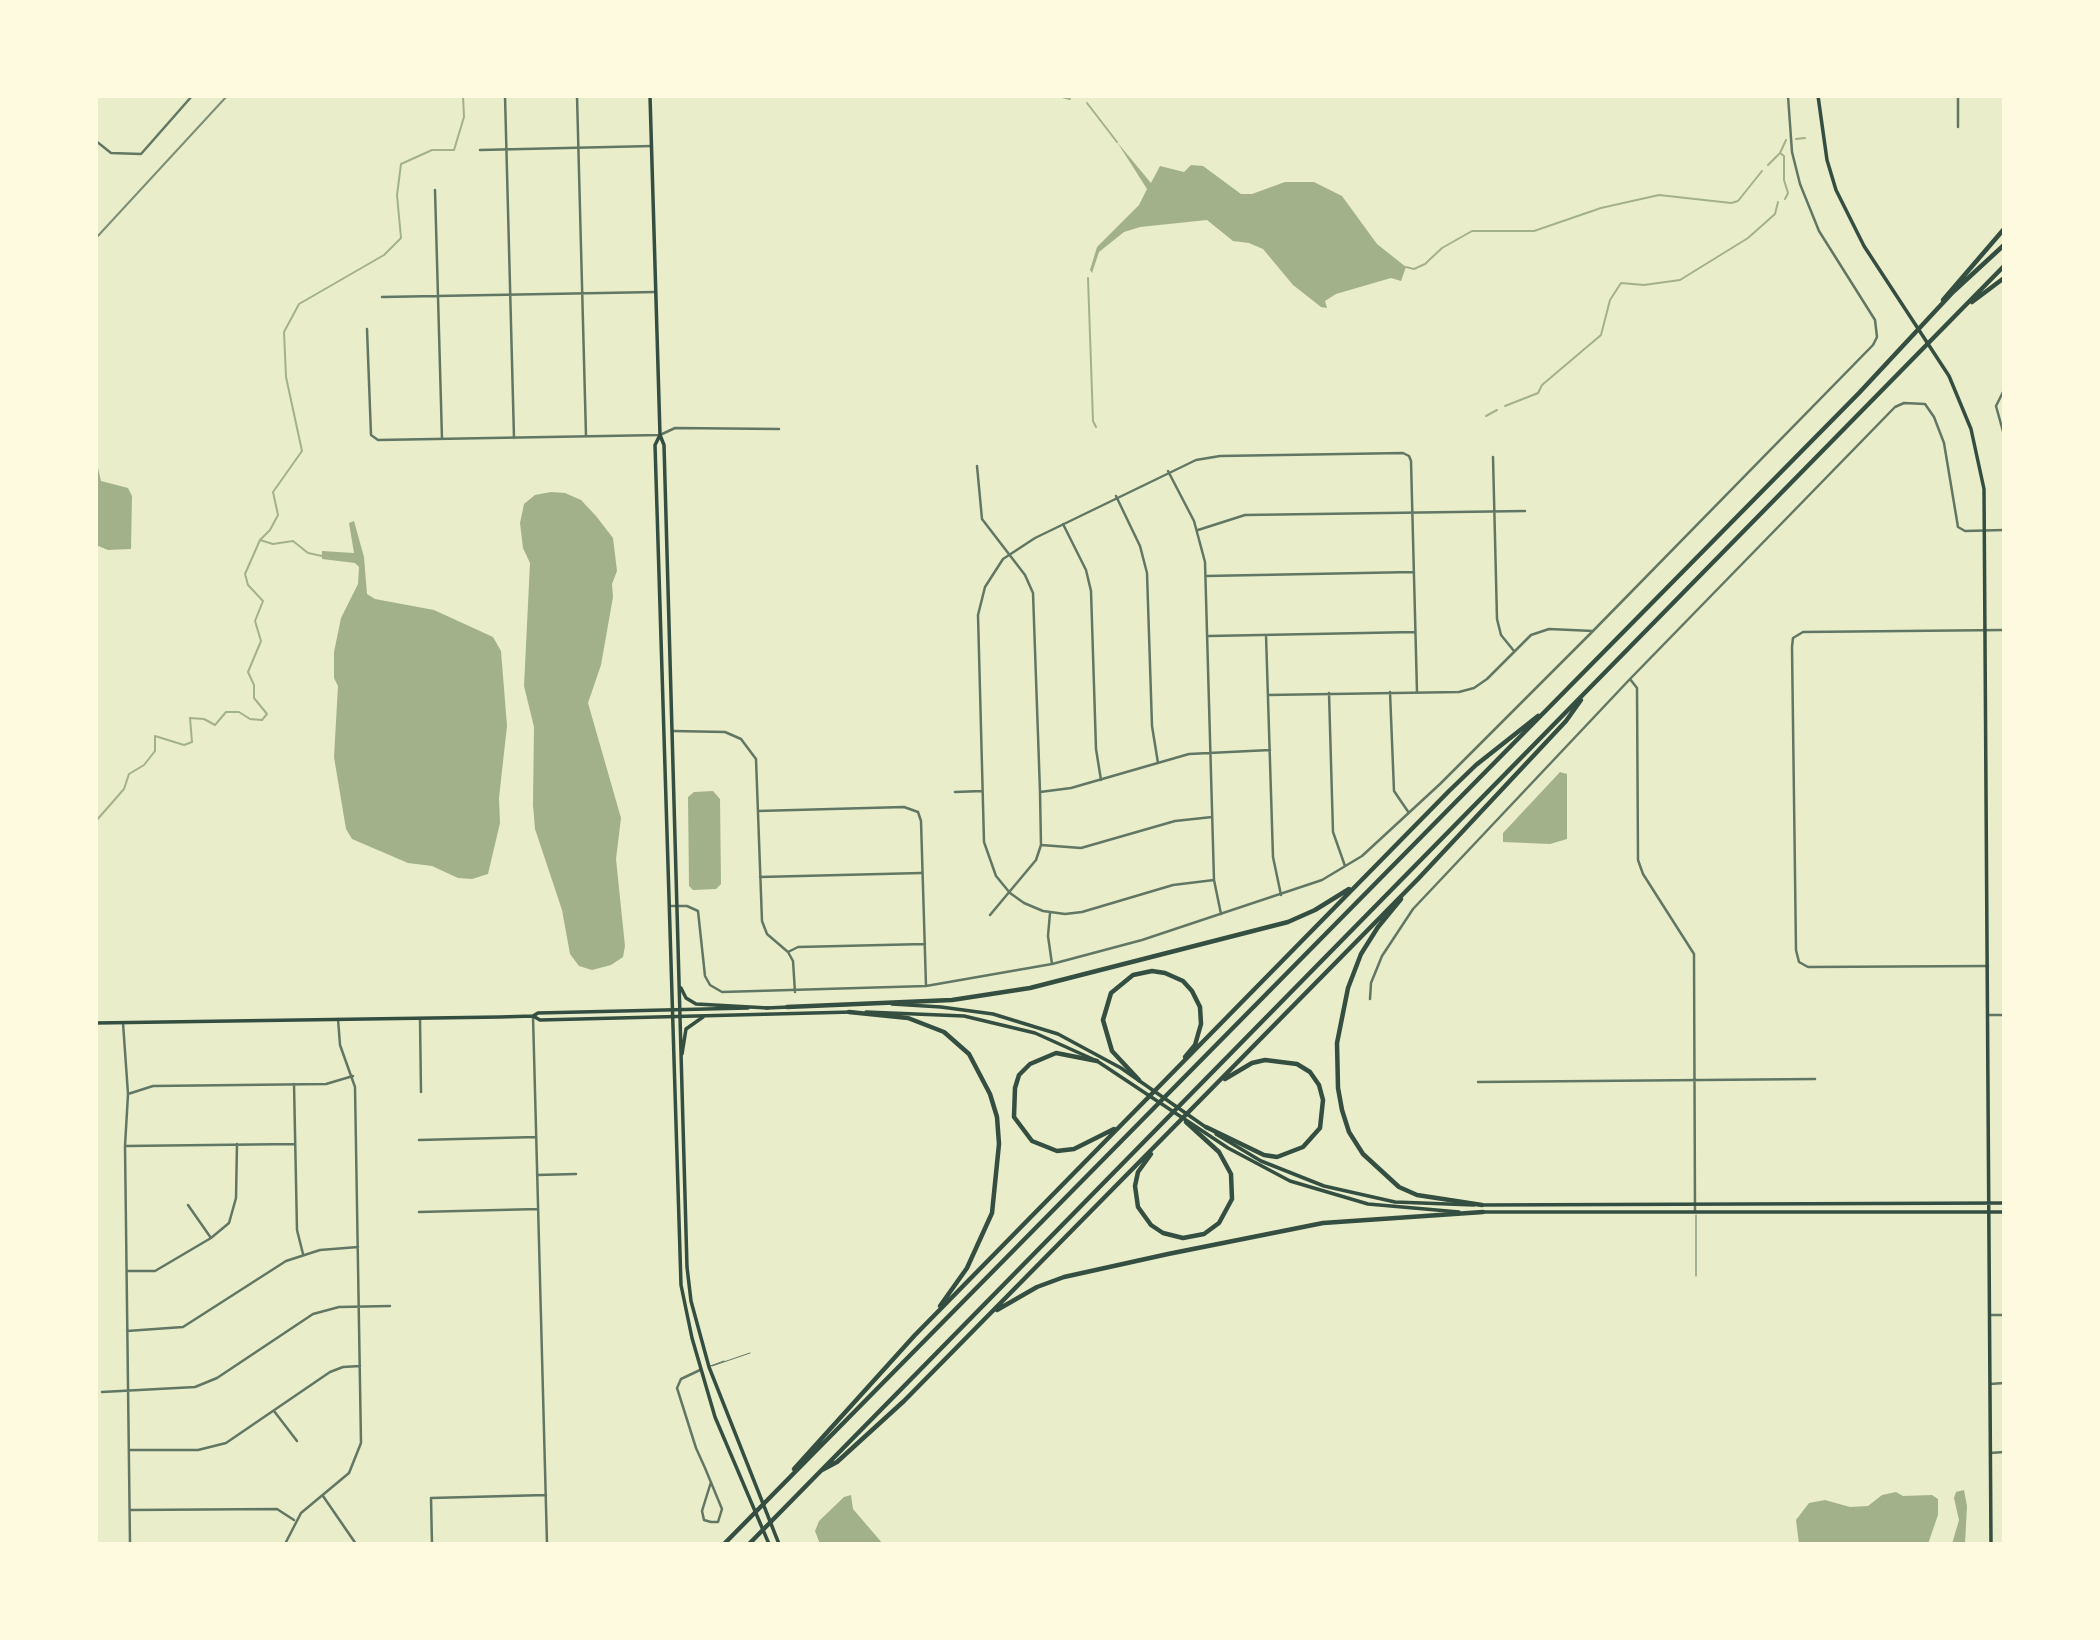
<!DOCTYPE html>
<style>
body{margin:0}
#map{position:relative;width:2100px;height:1640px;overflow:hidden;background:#e9edc9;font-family:"Archivo Narrow",sans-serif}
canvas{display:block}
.frame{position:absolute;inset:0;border:98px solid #fefae0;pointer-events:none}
</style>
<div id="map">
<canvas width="2100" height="1640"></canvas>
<div class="frame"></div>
</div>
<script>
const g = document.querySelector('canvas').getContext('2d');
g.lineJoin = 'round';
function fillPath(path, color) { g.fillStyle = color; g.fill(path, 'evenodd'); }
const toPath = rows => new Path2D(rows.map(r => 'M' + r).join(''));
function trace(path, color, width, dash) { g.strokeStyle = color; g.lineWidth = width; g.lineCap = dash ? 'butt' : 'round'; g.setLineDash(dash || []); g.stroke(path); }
fillPath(toPath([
 [1117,142,1151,183,1160,166,1184,172,1191,165,1203,166,1241,194,1252,194,1285,182,1314,182,1342,196,1377,244,1406,267,1401,281,1391,278,1336,294,1325,301,1327,308,1321,307,1293,285,1263,249,1249,243,1233,241,1207,220,1140,227,1124,232,1099,252,1092,273,1090,270,1097,247,1139,205,1147,189],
 [96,459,101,481,128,488,132,496,131,549,108,550,96,545],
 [551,492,565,493,581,500,596,516,613,538,617,571,612,584,613,597,601,665,588,703,621,818,616,859,625,946,623,957,611,965,592,970,579,966,570,954,562,910,535,829,533,805,534,727,524,686,530,563,523,548,520,523,524,504,535,495],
 [354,521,364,557,367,594,375,599,434,610,493,637,501,651,507,726,499,798,500,823,488,874,472,879,458,878,432,866,408,863,352,839,346,829,334,757,338,686,334,678,334,652,341,618,358,584,359,567,355,563,322,559,322,551,354,553,349,523],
 [1560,772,1567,774,1567,839,1550,844,1503,842,1503,833],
 [713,791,720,799,721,884,716,889,693,890,689,886,688,797,694,792],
 [1964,1490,1967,1506,1965,1544,1952,1544,1959,1520,1954,1498,1956,1492],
 [1896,1492,1903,1496,1932,1495,1938,1499,1938,1515,1928,1544,1799,1544,1796,1520,1809,1503,1825,1500,1850,1507,1868,1506,1882,1495],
 [851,1495,853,1509,883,1544,820,1544,815,1531,819,1521,844,1497]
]), '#a3b18a');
trace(toPath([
 [1058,96,1070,99],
 [1087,103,1117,142],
 [1796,139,1805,138],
 [1780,153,1784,156,1784,180,1788,193,1785,199],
 [1768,165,1780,153,1786,140],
 [1406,267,1414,269,1425,264,1442,248,1472,231,1534,231,1601,208,1659,195,1731,203,1738,201,1762,171],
 [1088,278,1093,421,1096,427],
 [1505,406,1538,393,1542,385,1601,335,1610,300,1621,283,1644,285,1680,280,1748,238,1775,214,1778,202],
 [1486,416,1497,410],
 [260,540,273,544,293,541,308,553,322,556],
 [96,821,124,789,129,774,144,765,155,751,155,736,184,745,192,742,190,718,204,719,215,725,226,712,239,712,250,719,262,720,267,714,254,698,254,685,248,672,261,641,255,621,263,601,248,585,245,574,260,540,270,530,278,515,273,492,302,451,286,377,284,332,299,304,384,255,401,238,397,195,401,164,432,150,454,150,464,117,463,96]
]), '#a3b18a', 2);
trace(toPath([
 [1696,1215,1696,1276],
 [710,1366,724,1361],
 [712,1366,750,1353]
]), '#617663', 1);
trace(toPath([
 [505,96,514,438],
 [577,96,586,436],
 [1958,96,1958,127],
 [96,141,111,153,141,154,192,96],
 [480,150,652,146],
 [435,190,442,439],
 [382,297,656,292],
 [367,329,371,435,378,440,660,435,675,428,779,429],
 [2004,390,1996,406,2004,435],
 [1493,457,1497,619,1501,635,1514,651],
 [977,466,982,519,1025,575,1033,593,1040,792,1041,845,1036,860,990,915],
 [1168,471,1194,521,1205,562,1214,880,1221,914],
 [1116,496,1140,546,1147,573,1152,726,1158,763],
 [1063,524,1086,570,1091,591,1096,749,1101,780],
 [1198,530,1245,515,1525,511],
 [1206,576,1414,572],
 [1266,635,1273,857,1281,895],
 [1209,636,1415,632],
 [1630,679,1637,688,1638,860,1643,874,1694,954,1695,1211],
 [1390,692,1394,791,1409,813],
 [1329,693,1333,832,1345,866],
 [1268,695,1459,692,1474,688,1487,679,1531,635,1549,629,1593,631],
 [673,731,725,732,741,739,756,759,762,921,767,934,788,952,793,961,795,992],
 [955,792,982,791],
 [1040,792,1071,788,1189,754,1270,750],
 [758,811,904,807,918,812,921,821,926,986],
 [1041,845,1081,848,1175,821,1212,817],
 [760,877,921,873],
 [1214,880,1173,885,1082,912,1065,914,1043,911,1024,903,1010,893,996,876,984,842,978,615,985,587,1003,559,1035,538,1196,460,1220,456,1403,453,1409,456,1411,461,1417,692],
 [669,906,687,906,698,911,705,976,710,985,722,992,926,986,1052,964,1142,940,1322,880,1362,856,1440,784,1593,631,1873,345,1877,337,1875,320,1819,231,1800,184,1792,152,1788,96],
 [1050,913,1048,936,1052,964],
 [788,952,798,947,925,944],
 [1988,966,1808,967,1799,962,1796,950,1792,647,1793,638,1803,632,2004,630],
 [1370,999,1371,983,1382,956,1413,909,1630,679,1895,407,1904,403,1925,404,1934,417,1944,443,1958,527,1965,531,2004,530],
 [1988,1015,2004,1015],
 [533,1016,547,1544],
 [420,1019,421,1092],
 [123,1023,128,1094,125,1146,130,1544],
 [1478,1082,1815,1079],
 [294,1084,297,1230,303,1254],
 [128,1094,153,1086,326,1084,353,1076],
 [419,1140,536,1137],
 [125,1146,295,1144],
 [537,1175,576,1174],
 [188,1205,211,1238],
 [419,1212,538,1209],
 [127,1271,155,1271,211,1238,229,1223,236,1198,237,1144],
 [1990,1315,2004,1315],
 [127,1331,183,1327,286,1261,320,1250,358,1247],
 [700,1370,681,1379,677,1388,696,1448,705,1468,722,1509,718,1522,711,1522,704,1520,702,1511,711,1482],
 [1990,1384,2004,1383],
 [102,1392,195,1387,217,1378,313,1314,339,1307,390,1306],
 [274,1411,297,1441],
 [130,1450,198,1450,226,1443,330,1372,343,1367,360,1366],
 [1990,1453,2004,1452],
 [323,1496,356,1544],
 [131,1510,277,1509,294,1520],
 [285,1544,301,1513,349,1473,361,1443,355,1087,340,1045,338,1019],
 [432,1544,431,1498,546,1495]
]), '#617663', 2.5);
trace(toPath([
 [1818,96,1827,160,1836,190,1864,246,1949,376,1971,429,1984,489,1991,1544],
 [892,1004,941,1007,993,1014,1058,1034,1121,1068,1207,1128],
 [766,1008,790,1007],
 [866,1012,964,1016,1035,1033,1097,1061,1228,1148,1290,1181,1368,1204,1459,1212],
 [533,1016,540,1020,852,1012],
 [96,1023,500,1017,533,1016,538,1013,748,1008],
 [1216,1134,1261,1161,1324,1186,1395,1202,1474,1205],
 [1482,1205,2004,1203],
 [1481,1212,2004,1212]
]), '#344e41', 3.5);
trace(toPath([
 [650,96,660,435,664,445,687,1267,691,1301,709,1367,779,1544],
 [660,435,655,445,681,1285,692,1338,715,1417,769,1544],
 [681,988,686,998,696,1004,768,1008],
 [682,1054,686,1029,703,1017]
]), '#344e41', 3.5);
trace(toPath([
 [1943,300,2004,229],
 [1972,302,2004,278],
 [1418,879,1566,721,1581,700],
 [1401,899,1378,927,1361,954,1348,988,1337,1043,1338,1088,1342,1110,1349,1132,1363,1154,1399,1187,1417,1195,1482,1205],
 [787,1007,952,1000,1030,988,1288,922,1315,910,1349,889],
 [849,1012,908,1018,944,1032,969,1054,990,1094,997,1117,999,1144,992,1213,967,1268,940,1306],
 [1097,1061,1056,1053,1030,1064,1019,1075,1015,1088,1014,1117,1032,1141,1057,1151,1074,1149,1114,1129],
 [1139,1080,1112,1051,1103,1020,1111,993,1133,975,1152,971,1165,973,1183,981,1192,991,1200,1007,1201,1024,1195,1045,1185,1057],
 [1206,1127,1264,1155,1277,1157,1303,1147,1320,1128,1323,1100,1319,1085,1310,1072,1297,1064,1265,1060,1252,1063,1225,1079],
 [1151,1154,1138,1172,1135,1186,1138,1207,1151,1225,1163,1233,1183,1238,1204,1234,1219,1223,1232,1199,1231,1174,1219,1152,1186,1122],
 [997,1310,1037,1287,1064,1277,1168,1254,1323,1223,1483,1212],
 [794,1469,915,1335,1449,791,1476,765,1538,716],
 [822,1470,837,1462,904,1401,1418,879],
 [724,1544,1859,393,1953,292,2004,245],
 [749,1544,2004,266]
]), '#344e41', 4.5);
trace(toPath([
 [96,238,227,96]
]), '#7c8e77', 2);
</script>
